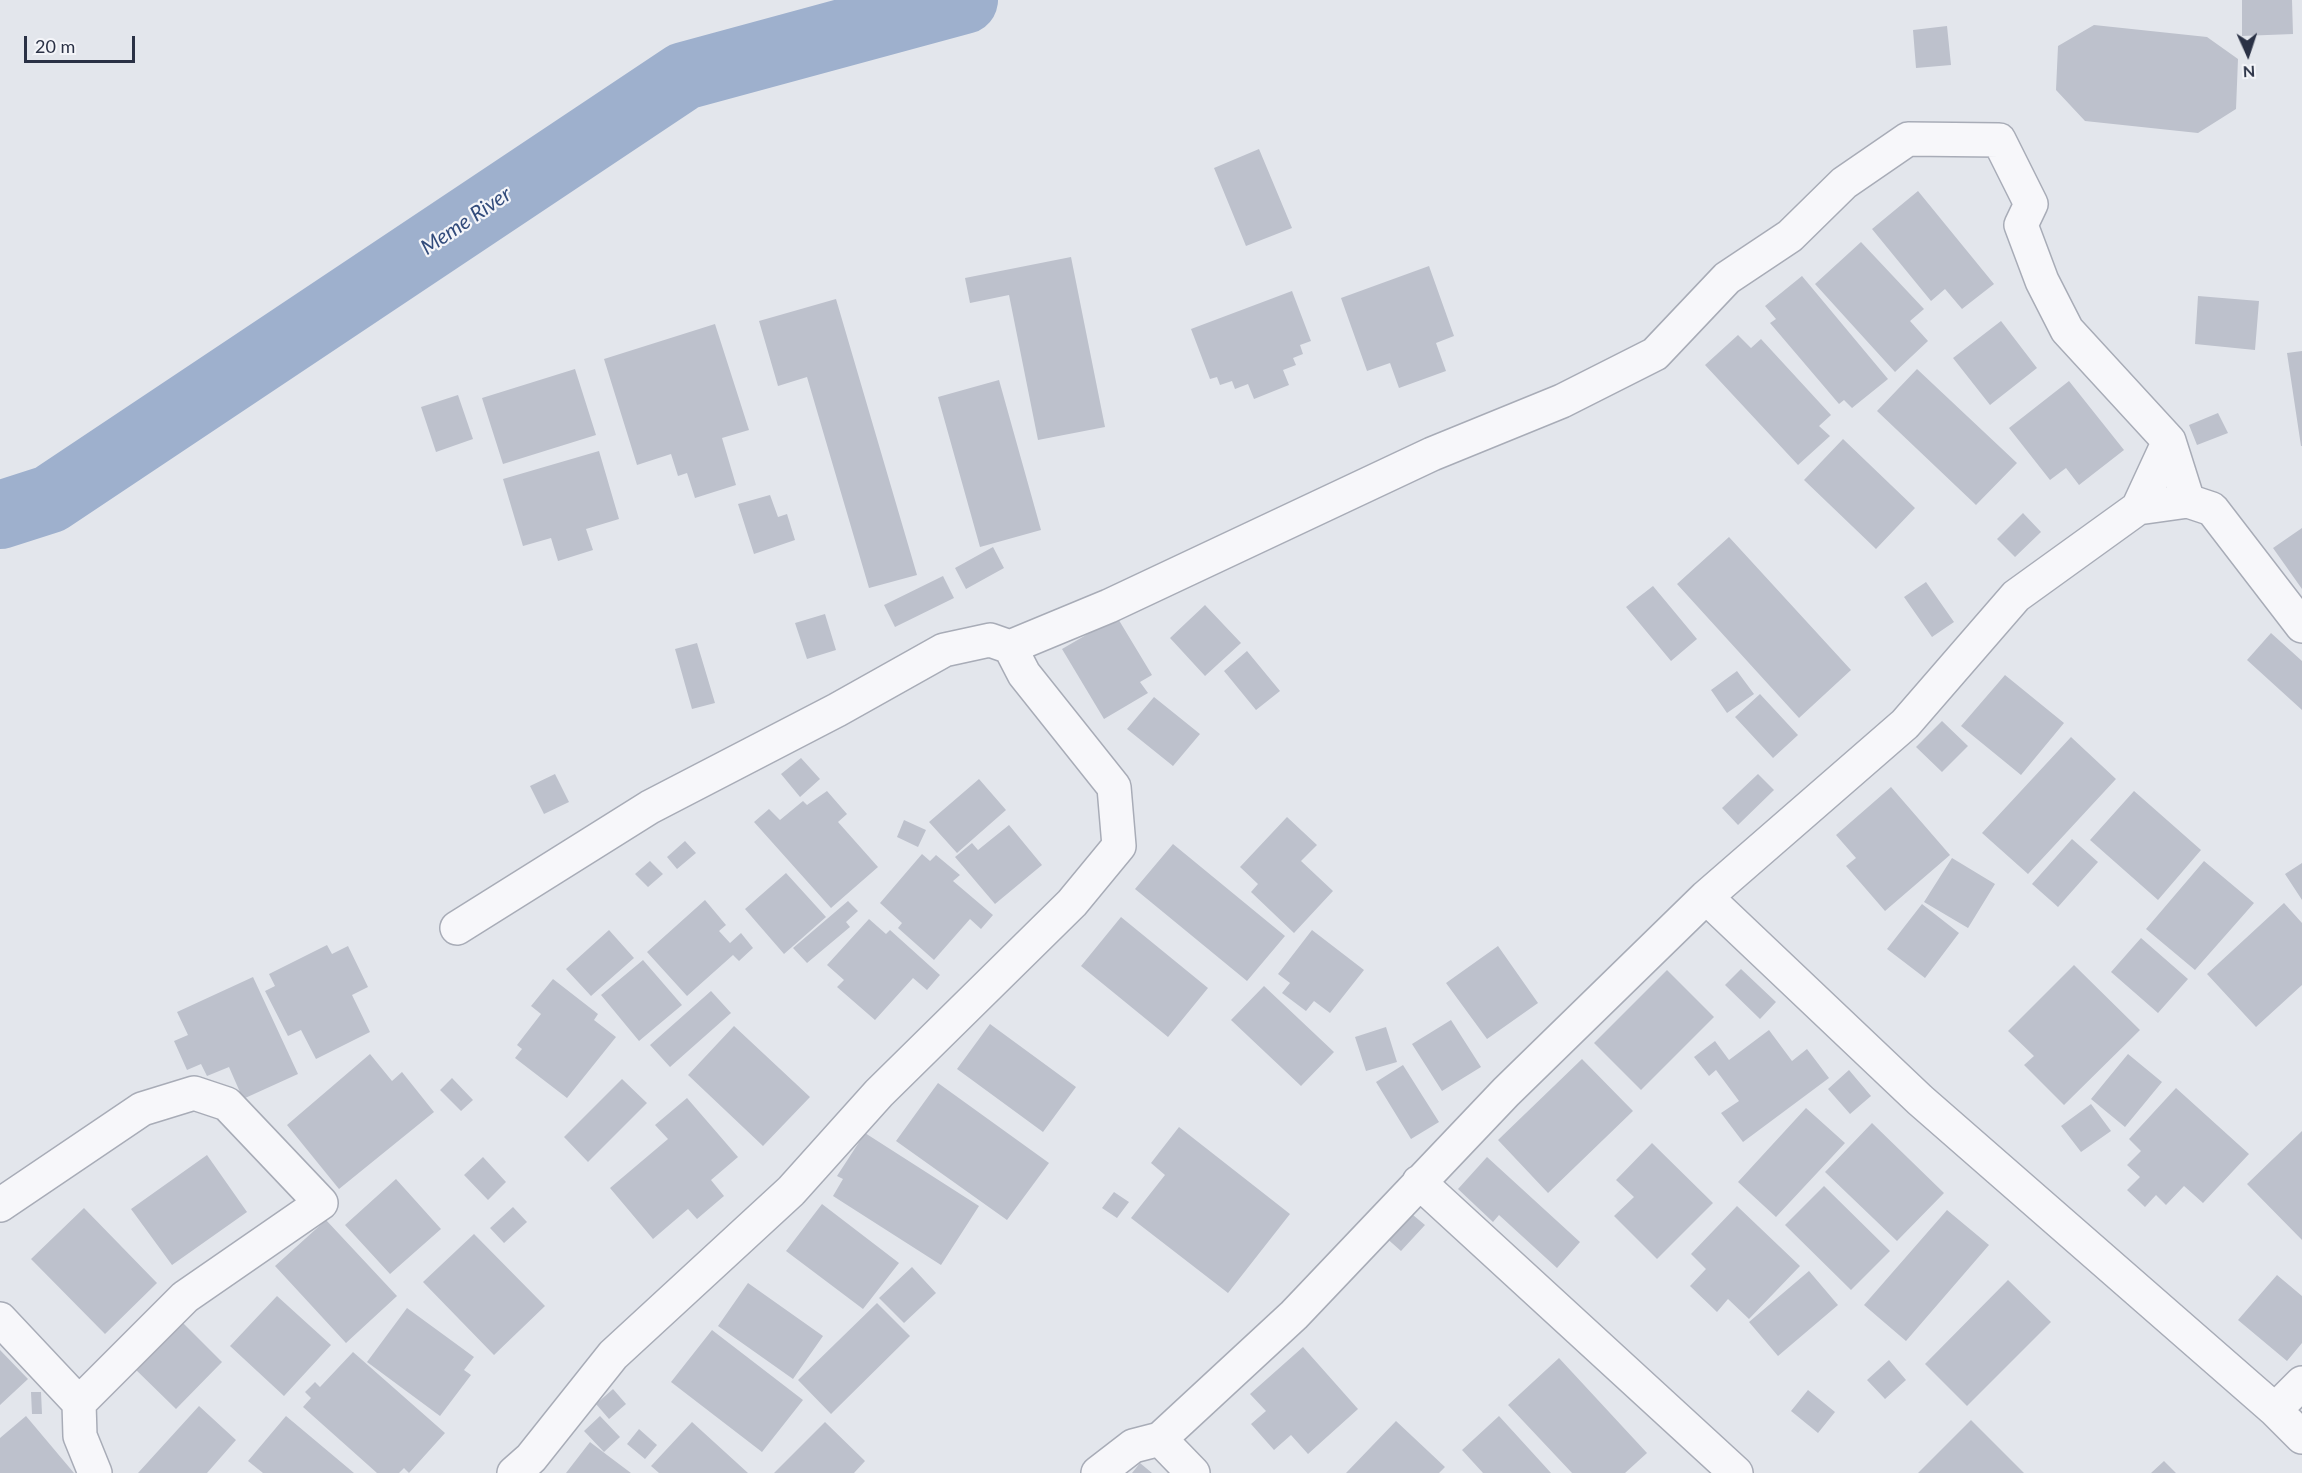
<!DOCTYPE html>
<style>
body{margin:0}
#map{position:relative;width:2302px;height:1473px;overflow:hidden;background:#e3e6ec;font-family:Lato,sans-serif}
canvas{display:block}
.north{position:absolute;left:2218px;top:24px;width:60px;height:60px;-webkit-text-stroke:4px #f4f5f9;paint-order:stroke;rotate:177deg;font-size:16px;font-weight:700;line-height:24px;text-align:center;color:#2a3145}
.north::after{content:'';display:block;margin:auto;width:21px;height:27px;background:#2a3145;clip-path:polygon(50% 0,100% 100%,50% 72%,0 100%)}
.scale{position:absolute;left:24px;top:36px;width:111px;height:27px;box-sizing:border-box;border:3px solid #2a3145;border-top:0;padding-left:8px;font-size:18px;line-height:21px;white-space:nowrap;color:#2a3145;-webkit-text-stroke:4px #f4f5f9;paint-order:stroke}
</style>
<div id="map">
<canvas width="2302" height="1473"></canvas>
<div class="north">N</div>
<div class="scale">20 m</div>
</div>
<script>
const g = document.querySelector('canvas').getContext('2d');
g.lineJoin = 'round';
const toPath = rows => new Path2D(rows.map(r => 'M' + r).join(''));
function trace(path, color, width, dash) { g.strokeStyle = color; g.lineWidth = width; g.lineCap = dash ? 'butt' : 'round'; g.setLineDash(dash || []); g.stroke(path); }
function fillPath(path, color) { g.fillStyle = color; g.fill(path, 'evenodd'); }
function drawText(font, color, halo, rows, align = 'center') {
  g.font = font + ' Lato,sans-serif'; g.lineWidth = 4.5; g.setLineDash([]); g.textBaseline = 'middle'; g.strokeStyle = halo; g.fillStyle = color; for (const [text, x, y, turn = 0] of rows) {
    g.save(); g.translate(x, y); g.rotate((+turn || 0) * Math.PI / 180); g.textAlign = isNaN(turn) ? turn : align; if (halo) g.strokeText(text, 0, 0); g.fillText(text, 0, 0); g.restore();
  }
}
trace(toPath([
 [0,515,50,499,684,76,964,0]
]), '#9eb0cd', 68);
fillPath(toPath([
 [2242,0,2292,0,2293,34,2242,36],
 [2094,25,2207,37,2238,59,2236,109,2198,133,2085,121,2056,90,2058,46],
 [1947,26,1951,65,1916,68,1913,30],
 [1259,149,1292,228,1246,246,1214,168],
 [1918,191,1994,284,1962,309,1945,289,1931,301,1872,229],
 [1861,242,1924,309,1910,321,1928,341,1895,372,1815,284],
 [1071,257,1105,427,1038,440,1009,295,970,303,965,278],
 [1429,266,1454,336,1436,343,1446,371,1399,388,1390,363,1367,371,1341,298],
 [1802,276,1888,379,1852,408,1844,400,1839,404,1770,323,1776,319,1765,306],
 [1292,291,1311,341,1300,345,1303,354,1293,358,1296,365,1283,370,1289,385,1254,399,1248,384,1235,389,1232,381,1220,385,1217,377,1210,379,1191,329],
 [2198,296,2259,301,2255,350,2195,344],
 [836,299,917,575,869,588,807,377,778,386,759,321],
 [2001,321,2037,368,1990,405,1953,358],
 [715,324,749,430,722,438,736,485,695,498,687,473,678,476,671,454,637,465,604,359],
 [1738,335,1751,348,1761,339,1831,415,1819,426,1830,436,1798,465,1705,365],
 [2302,351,2302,446,2301,446,2287,353],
 [575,369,596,435,503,464,482,398],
 [1917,369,2017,463,1976,505,1877,411],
 [999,380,1041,530,980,547,938,397],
 [2069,381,2124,450,2079,485,2066,468,2050,480,2009,428],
 [458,395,473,439,436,452,421,407],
 [2218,413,2228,433,2197,445,2189,425],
 [1843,439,1915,508,1876,549,1804,480],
 [599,451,619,519,586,529,593,550,558,561,551,538,523,546,503,479],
 [770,495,778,517,787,514,795,540,754,554,738,504],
 [2023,513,2041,532,2015,557,1997,539],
 [2302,528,2302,589,2273,548],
 [1729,537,1851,670,1799,718,1677,584],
 [993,547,1004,568,966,589,955,568],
 [943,576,954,598,895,627,884,605],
 [1926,582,1954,622,1932,637,1904,597],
 [1653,586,1697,639,1671,661,1626,607],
 [1205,605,1241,643,1205,676,1170,638],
 [825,614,836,650,807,659,795,623],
 [1117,617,1152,675,1140,682,1148,693,1104,719,1062,649],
 [2271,633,2302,661,2302,710,2247,660],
 [697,643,715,703,692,709,675,649],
 [1247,651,1280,691,1256,710,1224,671],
 [1737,671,1754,694,1727,713,1711,690],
 [2005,675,2064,723,2021,775,1961,726],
 [1760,694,1798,735,1773,758,1735,717],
 [1154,697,1200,734,1173,766,1127,729],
 [1942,721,1968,746,1942,772,1916,747],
 [2071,737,2116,779,2028,874,1982,833],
 [801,758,820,779,800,797,781,774],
 [555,774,569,802,544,814,530,786],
 [1758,774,1774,790,1738,825,1722,808],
 [979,779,1006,810,957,853,929,822],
 [1891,787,1950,855,1885,911,1846,866,1856,858,1836,835],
 [827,791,847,814,838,822,878,867,831,908,754,822,769,809,780,820,803,801,807,805],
 [2134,791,2201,850,2158,900,2090,840],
 [1287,817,1317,845,1301,861,1333,891,1294,933,1251,892,1258,884,1240,867],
 [904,820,926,830,918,847,897,837],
 [1009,825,1042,865,995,904,955,857,972,843,978,850],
 [2072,839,2098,862,2058,907,2032,884],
 [685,841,696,853,677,869,667,857],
 [1173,844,1285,936,1247,981,1135,889],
 [922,854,930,861,936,855,960,875,953,881,993,915,981,929,970,919,934,960,898,928,902,923,880,903],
 [1952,858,1995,884,1968,928,1924,902],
 [650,861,663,874,648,887,635,874],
 [2204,861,2254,903,2195,970,2146,929],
 [2302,863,2302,900,2285,874],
 [786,873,826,917,784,954,745,909],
 [705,900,726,925,719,931,730,943,741,933,753,948,739,961,733,955,687,996,647,952],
 [848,901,858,911,846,922,850,927,807,963,793,948],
 [2284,903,2302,923,2302,985,2256,1027,2207,974],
 [1922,904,1959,933,1925,978,1887,949],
 [1121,917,1208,988,1168,1037,1081,966],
 [869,919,886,934,890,930,940,975,927,990,913,978,875,1020,837,987,844,980,827,965],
 [609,930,634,958,591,996,566,969],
 [1312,930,1364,970,1330,1013,1314,1001,1306,1011,1282,993,1290,983,1278,974],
 [2141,938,2188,979,2158,1013,2111,972],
 [327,945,332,954,348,946,368,987,352,995,370,1032,316,1059,301,1030,288,1036,265,991,275,986,269,974],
 [1498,946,1538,1003,1487,1039,1446,983],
 [643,960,682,1005,639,1041,601,995],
 [2074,965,2140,1030,2064,1105,2024,1065,2034,1056,2008,1031],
 [1741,969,1776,1002,1760,1019,1725,985],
 [1667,970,1714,1017,1641,1090,1594,1043],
 [253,977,298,1074,243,1099,229,1067,207,1076,201,1064,187,1070,174,1041,188,1035,177,1012],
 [553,979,598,1014,594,1020,616,1037,567,1098,515,1058,522,1049,517,1045,541,1014,531,1006],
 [1264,986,1334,1052,1301,1086,1231,1020],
 [711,991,731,1013,670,1067,650,1045],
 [1451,1020,1481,1067,1442,1091,1412,1044],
 [990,1024,1076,1087,1043,1132,957,1069],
 [734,1026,810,1097,763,1146,688,1075],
 [1386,1027,1397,1062,1366,1071,1355,1037],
 [1769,1030,1792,1061,1807,1049,1829,1078,1743,1142,1721,1113,1739,1101,1716,1070,1709,1076,1694,1057,1715,1041,1729,1060],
 [370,1054,392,1081,402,1072,434,1112,339,1189,287,1125],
 [2128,1054,2162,1082,2125,1127,2091,1099],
 [1582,1059,1633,1111,1548,1193,1498,1140],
 [1403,1065,1439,1122,1411,1139,1376,1082],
 [1849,1070,1871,1096,1850,1114,1828,1089],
 [452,1078,473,1100,461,1111,440,1090],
 [622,1079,647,1103,588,1162,564,1137],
 [938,1083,1049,1163,1007,1220,896,1141],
 [2176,1088,2249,1154,2203,1203,2184,1186,2166,1205,2156,1195,2145,1207,2127,1190,2140,1177,2127,1165,2141,1151,2129,1139],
 [687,1098,738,1157,711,1180,724,1196,697,1219,688,1209,653,1239,610,1188,668,1139,655,1125],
 [2091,1104,2111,1131,2081,1152,2061,1126],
 [1806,1108,1845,1143,1776,1217,1738,1182],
 [1872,1123,1944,1193,1897,1241,1825,1172],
 [1179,1127,1290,1214,1228,1293,1131,1218,1165,1175,1151,1163],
 [2302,1131,2302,1240,2247,1184],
 [865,1133,979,1206,941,1265,833,1196,843,1179,837,1176],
 [1652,1143,1713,1203,1657,1259,1614,1216,1634,1197,1616,1180],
 [207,1155,247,1212,172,1265,131,1209],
 [483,1157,506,1182,488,1200,464,1175],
 [1487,1157,1580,1242,1557,1268,1499,1215,1493,1222,1458,1189],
 [396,1179,441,1229,390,1274,345,1225],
 [1824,1186,1890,1251,1851,1290,1785,1225],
 [1114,1192,1129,1202,1117,1218,1102,1208],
 [822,1204,899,1263,863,1309,786,1251],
 [1737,1206,1800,1266,1749,1319,1728,1299,1717,1312,1690,1286,1706,1269,1691,1254],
 [513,1207,527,1222,504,1243,490,1228],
 [84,1208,157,1283,105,1334,31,1259],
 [1407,1210,1425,1225,1401,1251,1384,1236],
 [1947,1210,1989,1245,1906,1341,1864,1305],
 [326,1220,397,1296,346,1343,275,1266],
 [474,1234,545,1306,494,1355,423,1282],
 [912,1267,936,1293,904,1323,879,1298],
 [1809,1271,1838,1305,1778,1356,1749,1322],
 [2277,1275,2302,1296,2302,1343,2287,1361,2238,1320],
 [2008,1280,2051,1322,1967,1406,1925,1364],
 [748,1283,823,1336,793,1379,718,1326],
 [277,1296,331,1345,284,1396,230,1346],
 [877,1303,910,1336,831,1414,798,1380],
 [407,1308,474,1357,464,1370,471,1375,440,1416,367,1362],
 [179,1319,222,1362,176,1409,132,1366],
 [712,1330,803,1400,762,1452,671,1382],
 [1303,1347,1358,1409,1308,1454,1291,1435,1274,1450,1251,1424,1266,1411,1250,1394],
 [0,1350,28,1379,0,1405],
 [353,1352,445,1433,409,1473,404,1468,399,1473,377,1473,303,1407,311,1398,305,1392,315,1382,320,1387],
 [1559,1358,1647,1453,1625,1473,1572,1473,1508,1405],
 [1889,1360,1906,1380,1885,1399,1867,1380],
 [613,1389,626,1404,609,1419,596,1404],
 [1808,1390,1835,1412,1818,1433,1791,1411],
 [31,1392,41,1392,42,1414,32,1414],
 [199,1406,236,1440,207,1473,138,1473],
 [26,1416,74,1473,0,1473,0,1438],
 [286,1416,354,1473,263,1473,248,1461],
 [600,1416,620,1437,604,1452,584,1431],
 [1499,1416,1551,1473,1483,1473,1462,1450],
 [1971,1420,2024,1473,1918,1473],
 [1396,1421,1445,1467,1439,1473,1346,1473],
 [692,1422,748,1473,659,1473,651,1466],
 [825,1422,865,1461,854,1473,774,1473],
 [639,1429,657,1445,645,1459,627,1444],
 [590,1442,607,1455,631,1473,566,1473],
 [2164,1461,2176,1473,2151,1473],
 [1140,1463,1152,1473,1132,1473]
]), '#bdc1cc');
const minor = toPath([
 [2138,508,2169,441],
 [1706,897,1920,1100,2275,1410,2302,1437],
 [457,928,650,807,837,710,944,650,990,640,1010,647,1109,606,1432,454,1562,401,1655,354,1727,278,1790,236,1844,183,1908,139,1999,140,2031,204,2021,225,2042,281,2067,330,2169,441,2188,501],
 [1419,1182,1736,1473],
 [0,1205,142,1109,194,1093,227,1104,321,1203,185,1297,79,1403,0,1319],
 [79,1403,80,1436,95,1473],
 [2275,1410,2302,1383],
 [1160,1439,1193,1473],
 [514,1473,531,1458,613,1355,791,1191,879,1093,1072,903,1119,846,1114,787,1024,674,1010,647],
 [1098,1473,1133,1446,1160,1439,1294,1315,1506,1092,1706,897,1905,724,2016,596,2138,508,2188,501,2212,509,2302,626]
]);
trace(minor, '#a8acb7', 36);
trace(minor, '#f7f7fa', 33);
drawText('italic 21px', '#324b7b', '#f4f5f9', [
 ["Meme River",466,221,-34]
]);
</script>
